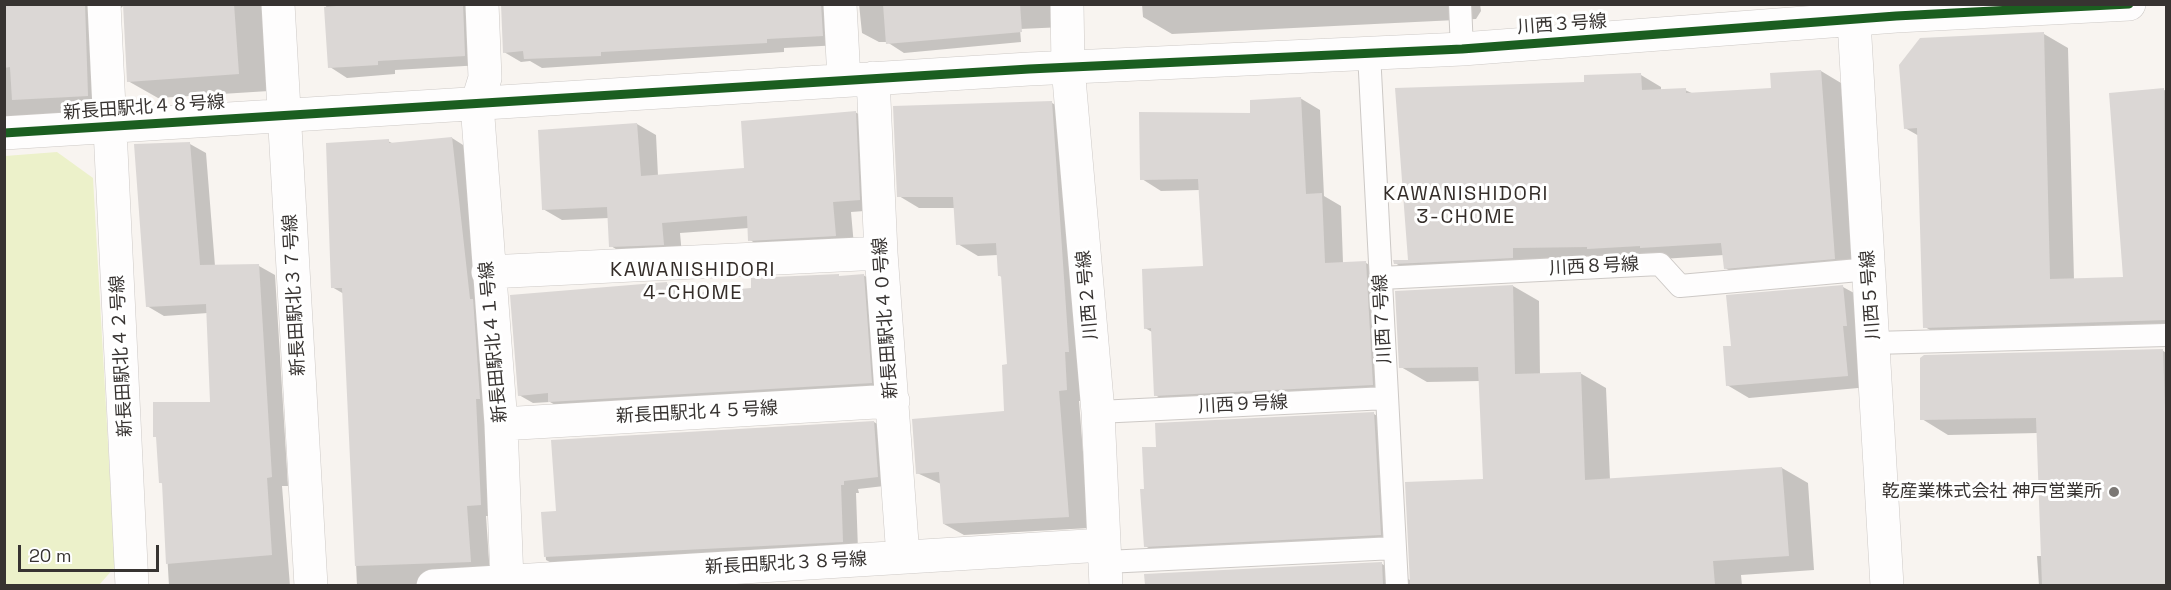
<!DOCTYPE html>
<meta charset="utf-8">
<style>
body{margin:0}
#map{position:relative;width:2171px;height:590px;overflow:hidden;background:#f8f4f0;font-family:"Space Grotesk",sans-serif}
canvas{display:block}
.frame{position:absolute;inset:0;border:6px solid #373331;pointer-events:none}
.scale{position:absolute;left:18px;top:545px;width:141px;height:27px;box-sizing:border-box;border:3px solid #373331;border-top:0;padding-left:8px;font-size:18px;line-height:21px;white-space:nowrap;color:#373331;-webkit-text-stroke:4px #fff;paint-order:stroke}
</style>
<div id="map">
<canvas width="2171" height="590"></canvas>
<div class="frame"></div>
<div class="scale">20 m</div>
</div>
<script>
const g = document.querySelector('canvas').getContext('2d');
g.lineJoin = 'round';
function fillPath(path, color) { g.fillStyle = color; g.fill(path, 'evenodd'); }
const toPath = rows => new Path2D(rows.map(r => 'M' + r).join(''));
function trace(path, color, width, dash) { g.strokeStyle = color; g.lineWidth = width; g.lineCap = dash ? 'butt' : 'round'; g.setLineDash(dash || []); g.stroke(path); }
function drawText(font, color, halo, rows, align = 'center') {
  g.font = font + ' "Space Grotesk","Noto Sans JP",sans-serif'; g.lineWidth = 6; g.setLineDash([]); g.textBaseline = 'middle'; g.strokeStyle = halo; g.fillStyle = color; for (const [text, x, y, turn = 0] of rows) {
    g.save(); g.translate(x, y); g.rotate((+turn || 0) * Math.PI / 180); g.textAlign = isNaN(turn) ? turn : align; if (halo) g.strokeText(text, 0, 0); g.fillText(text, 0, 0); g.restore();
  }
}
fillPath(toPath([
 [57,152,93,178,115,567,99,585,5,586,5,156]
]), '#ecf1ca');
fillPath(toPath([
 [4,4,266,4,269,91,158,98,128,81,124,5,117,12,117,113,4,119],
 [326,4,485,4,482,65,395,70,395,74,347,78,330,67],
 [502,4,841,4,840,45,784,48,784,52,542,68,530,61,521,62,504,52],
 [859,4,1063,4,1064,27,1020,29,1021,42,904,53,887,42,879,42,862,33],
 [1142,4,1480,4,1481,11,1476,19,1172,34,1143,17],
 [2044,34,2068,48,2074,280,2125,278,2110,94,2166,90,2166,333,1949,341,1925,327,1919,136,1905,128],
 [1821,71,1841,83,1854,270,1745,279,1725,268,1724,255,1662,259,1532,259,1533,269,1415,275,1395,263,1410,261,1586,84,1641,75,1661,87,1661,91,1685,90,1694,94,1773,89],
 [1300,98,1320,110,1324,196,1341,206,1343,263,1366,263,1386,274,1392,396,1175,406,1155,395,1152,332,1145,328,1204,268,1200,190,1161,191,1142,179,1252,114],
 [1052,103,1072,114,1087,401,1079,401,1089,528,964,535,944,524,941,484,917,473,1006,413,1008,366,1002,277,1000,276,998,255,978,256,958,244,956,208,919,208,899,196],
 [855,112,874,123,878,210,851,212,854,246,768,251,750,240,749,228,680,233,682,255,629,257,611,246,609,218,562,220,543,209,637,124,656,135,658,176,745,169],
 [452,138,471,150,500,516,486,516,490,575,438,586,357,586,344,294,332,287,388,141,394,144],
 [190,144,206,153,215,266,259,266,275,275,288,486,282,486,290,586,169,586,163,484,160,482,212,404,208,313,164,316,147,306],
 [863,275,877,283,885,391,564,410,550,402,533,403,519,395,667,284,681,292,681,295,753,290],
 [1513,286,1539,301,1540,375,1580,373,1606,388,1610,480,1782,468,1808,483,1814,570,1741,575,1742,586,1146,586,1146,575,1382,564,1410,580,1484,480,1480,381,1427,382,1401,367],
 [1843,287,1865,299,1869,387,1749,398,1727,385],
 [2162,350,2166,353,2166,586,2039,586,2037,556,2042,556,2038,433,1948,435,1922,419],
 [1374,414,1391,424,1398,544,1163,556,1145,546],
 [874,422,889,431,893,485,858,489,859,493,856,493,858,550,561,568,546,560,543,514,557,513]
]), '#0003');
fillPath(toPath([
 [4,4,85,4,88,96,12,100,10,67,4,68],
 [123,4,234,4,239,74,127,82],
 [362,4,463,4,465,56,378,61,378,65,328,68,324,7],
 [501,4,821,4,823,36,767,39,767,43,601,52,601,56,524,59,523,51,503,53],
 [883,4,1020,4,1022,32,886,44],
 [2044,32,2050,279,2123,277,2109,93,2164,88,2166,320,1923,328,1917,128,1904,129,1899,65,1920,38],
 [1821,70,1835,259,1724,269,1721,243,1640,248,1640,246,1587,249,1587,247,1513,248,1513,258,1394,264,1393,260,1408,260,1395,88,1584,82,1584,75,1641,73,1642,90,1686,88,1686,93,1771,88,1770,73],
 [1301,97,1306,194,1322,193,1325,263,1366,261,1373,385,1154,396,1151,328,1144,329,1142,269,1203,266,1198,179,1140,180,1139,112,1250,113,1250,100],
 [1052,101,1069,352,1065,352,1067,390,1059,391,1069,517,943,524,939,472,916,474,912,419,1004,411,1002,365,1007,364,1001,276,998,276,996,243,956,245,953,197,897,197,893,106],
 [856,111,860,200,833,202,836,236,748,241,747,216,662,223,664,245,609,247,607,207,542,210,538,130,637,123,641,176,744,168,741,121],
 [452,137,470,299,473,299,480,399,476,399,481,505,467,506,471,562,355,566,342,288,331,288,326,143,389,139,389,143],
 [190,142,200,265,259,264,272,477,267,478,272,555,166,564,162,483,159,483,156,437,153,437,153,402,210,402,206,304,146,307,134,144],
 [839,274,839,276,864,274,872,383,548,402,548,393,518,396,510,295,667,282,668,295,751,288,751,278],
 [1513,285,1515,374,1581,372,1585,480,1782,467,1789,556,1713,561,1715,585,1410,585,1405,482,1483,479,1478,367,1399,368,1395,291],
 [1843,285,1847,326,1843,326,1848,376,1726,386,1723,346,1731,346,1726,295],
 [2163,349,2166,439,2166,585,2042,585,2036,418,1920,420,1920,358,1924,355],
 [1374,412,1381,535,1144,547,1140,489,1144,489,1142,447,1156,447,1155,423],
 [874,421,878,477,844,481,844,485,841,485,843,542,544,557,541,512,556,511,551,440],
 [1382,562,1383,585,1145,585,1144,574]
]), '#dbd7d5');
const lane = toPath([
 [1460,4,1462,49],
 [1369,53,1397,586],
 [1381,278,1660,264,1680,286,1870,269],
 [1874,343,2166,335],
 [1098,412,1387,398],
 [1106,562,1395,548]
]);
const street = toPath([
 [104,4,132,586],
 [278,4,311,586],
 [482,4,485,78,477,104,501,424,507,581],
 [840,4,844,80],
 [1067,4,1068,67,1098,412,1106,586],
 [1853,4,1887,586],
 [873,78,881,253,903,557],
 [4,133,1029,69,1462,49,1896,16,2129,4],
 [488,272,881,253],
 [501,424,893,401],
 [433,586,1103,545]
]);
trace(lane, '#cdc9c6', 24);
trace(street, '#cdc9c6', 34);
trace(lane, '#fefdfd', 22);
trace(street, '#fefdfd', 33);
trace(toPath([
 [4,133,1029,69,1462,49,1896,16,2129,4]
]), '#1b5e20', 9);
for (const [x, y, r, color] of [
 [2114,492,6,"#7b7774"]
]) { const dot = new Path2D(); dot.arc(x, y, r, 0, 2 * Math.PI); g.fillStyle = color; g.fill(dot); trace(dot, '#fff', 2); }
drawText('18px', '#373331', '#fff', [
 ["川西３号線",1562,25,-4],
 ["新長田駅北４８号線",144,108,-4],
 ["川西８号線",1594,267,-3],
 ["新長田駅北３７号線",295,295,-93],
 ["川西２号線",1088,295,-95],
 ["川西５号線",1871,295,-94],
 ["新長田駅北４０号線",886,318,-94],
 ["川西７号線",1383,319,-93],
 ["新長田駅北４１号線",494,342,-95],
 ["新長田駅北４２号線",122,356,-93],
 ["川西９号線",1243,405,-3],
 ["新長田駅北４５号線",697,413,-3],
 ["新長田駅北３８号線",786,564,-3]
]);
drawText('18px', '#373331', '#fff', [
 ["乾産業株式会社 神戸営業所",2102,492]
], 'right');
g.letterSpacing = '1.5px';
drawText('20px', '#342d29', '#fff', [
 ["KAWANISHIDORI",1466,195],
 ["3-CHOME",1466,218],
 ["KAWANISHIDORI",693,271],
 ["4-CHOME",693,294]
]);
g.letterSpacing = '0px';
</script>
